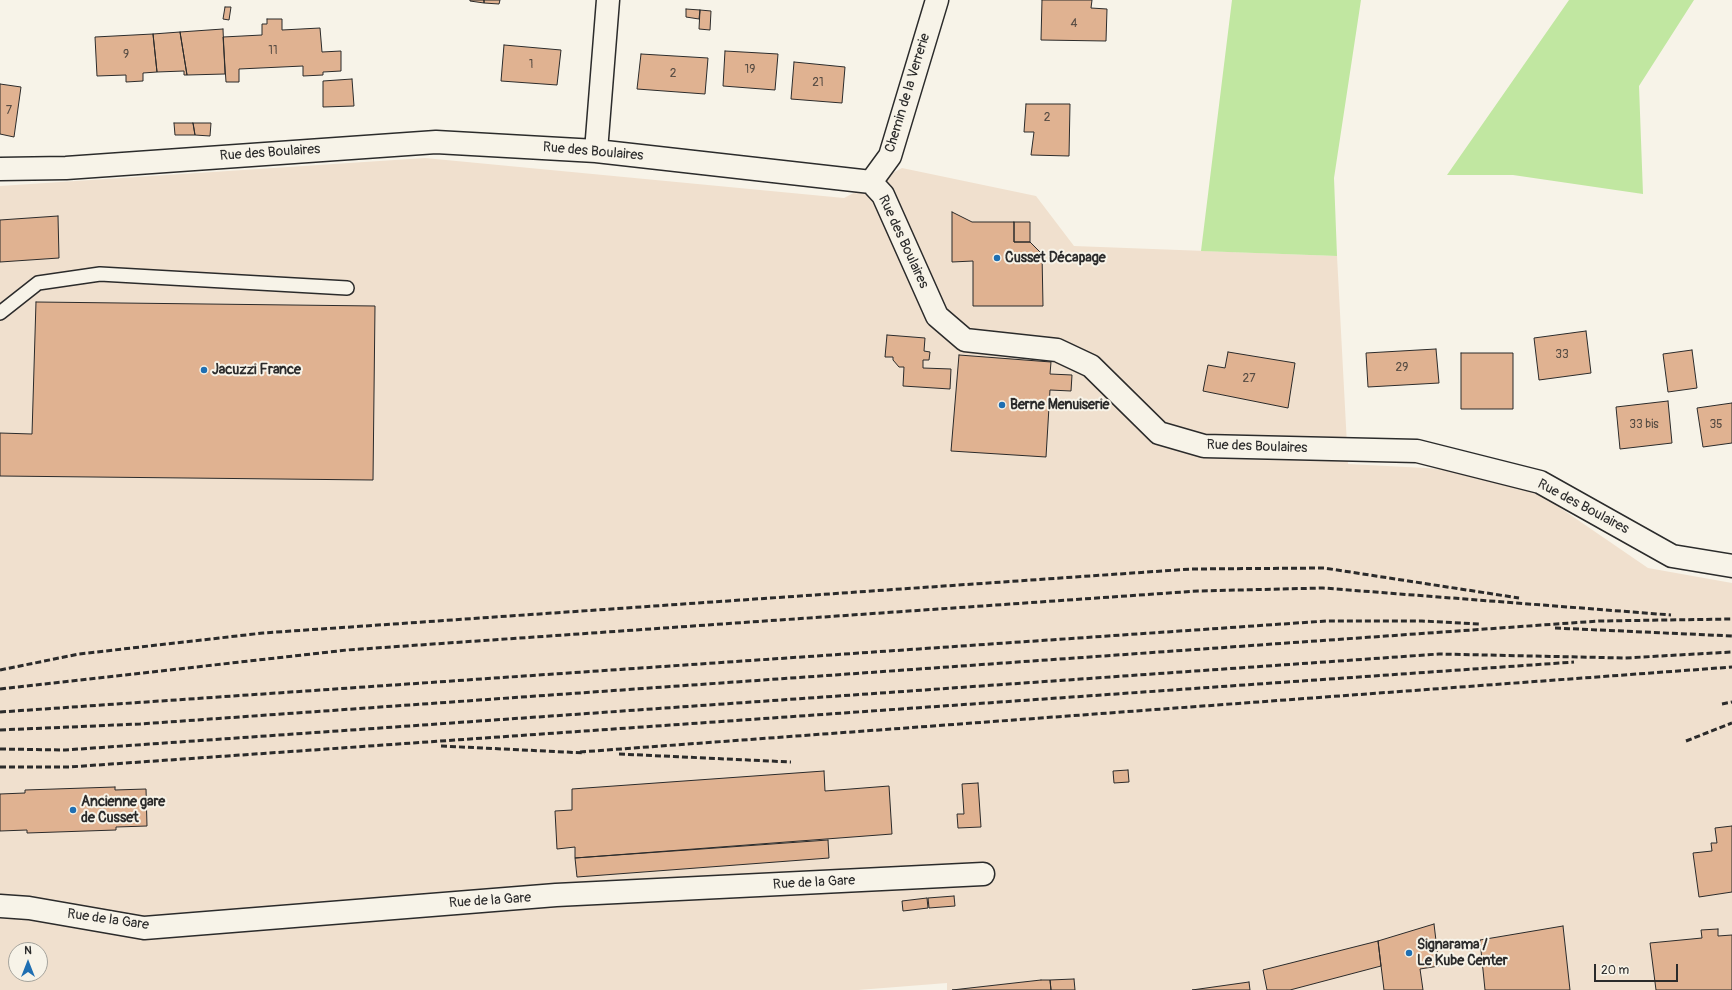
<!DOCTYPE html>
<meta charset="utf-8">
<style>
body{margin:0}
#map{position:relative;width:1732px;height:990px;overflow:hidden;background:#f7f3e8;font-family:Pangolin,sans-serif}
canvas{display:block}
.north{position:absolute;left:8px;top:942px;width:40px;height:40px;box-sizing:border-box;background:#f7f3e8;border:1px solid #a5a39c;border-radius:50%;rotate:0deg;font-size:11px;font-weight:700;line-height:16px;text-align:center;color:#2b2b2b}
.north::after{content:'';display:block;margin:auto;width:14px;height:18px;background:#1f6fb2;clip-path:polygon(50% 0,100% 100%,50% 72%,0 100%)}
.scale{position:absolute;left:1594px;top:964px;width:84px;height:18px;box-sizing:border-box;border:2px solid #2b2b2b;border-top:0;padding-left:5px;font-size:12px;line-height:14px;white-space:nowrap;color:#2b2b2b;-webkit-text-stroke:3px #f7f3e8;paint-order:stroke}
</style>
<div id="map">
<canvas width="1732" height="990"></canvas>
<div class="north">N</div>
<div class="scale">20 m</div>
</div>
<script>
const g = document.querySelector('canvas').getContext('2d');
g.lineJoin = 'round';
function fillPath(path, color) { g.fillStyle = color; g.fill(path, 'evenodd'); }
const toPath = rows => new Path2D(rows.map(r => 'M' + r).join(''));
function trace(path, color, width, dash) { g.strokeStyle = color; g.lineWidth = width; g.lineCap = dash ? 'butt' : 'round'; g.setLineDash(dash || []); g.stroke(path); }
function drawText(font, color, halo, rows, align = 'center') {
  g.font = font + ' Pangolin,sans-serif'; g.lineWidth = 4; g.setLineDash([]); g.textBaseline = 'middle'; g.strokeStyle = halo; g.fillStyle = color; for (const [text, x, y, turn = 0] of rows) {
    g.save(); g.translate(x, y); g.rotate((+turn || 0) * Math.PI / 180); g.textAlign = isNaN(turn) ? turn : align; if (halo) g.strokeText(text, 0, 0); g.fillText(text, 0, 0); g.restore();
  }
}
fillPath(toPath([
 [425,158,844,198,902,168,1036,196,1074,246,1337,256,1348,464,1445,469,1537,492,1648,568,1732,583,1732,990,947,990,947,983,858,990,0,990,0,186],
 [16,950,40,950,40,974,16,974]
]), '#f0e0ce');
fillPath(toPath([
 [1232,0,1361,0,1334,178,1337,256,1201,251],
 [1569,0,1694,0,1639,86,1643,194,1513,175,1447,175]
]), '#c1e7a1');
const building = toPath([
 [470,0,484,0,484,3,470,1,470,0],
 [484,0,500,0,499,4,484,3,484,0],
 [1042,0,1092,0,1091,8,1107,9,1106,41,1041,40,1042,0],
 [225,7,231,7,229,20,223,19,225,7],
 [686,9,700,10,699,19,686,17,686,9],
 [700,10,711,11,710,30,699,29,700,10],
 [267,19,282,19,282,30,320,28,322,52,341,51,341,71,323,72,323,75,303,76,303,66,239,69,239,82,226,82,223,37,262,35,262,24,267,24,267,19],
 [223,29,225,74,187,75,180,32,223,29],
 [180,32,187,75,184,75,184,71,157,72,153,34,180,32],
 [153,34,157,72,143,73,143,81,126,82,126,75,97,76,95,37,153,34],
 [504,45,561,50,557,85,501,81,504,45],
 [725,51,778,54,775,90,723,86,725,51],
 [641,54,708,58,705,94,637,89,641,54],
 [794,62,845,67,842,103,791,99,794,62],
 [352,79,354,106,323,107,323,81,352,79],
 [0,84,21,87,14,137,0,134,0,84],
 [1026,104,1070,104,1069,156,1031,155,1034,132,1024,132,1026,104],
 [174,123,193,123,195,135,175,135,174,123],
 [193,123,211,123,210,136,195,135,193,123],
 [952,212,972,222,1014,222,1014,242,1030,242,1042,254,1043,306,973,306,973,261,952,262,952,212],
 [58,216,59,258,0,262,0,220,58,216],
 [1014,222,1030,222,1030,242,1014,242,1014,222],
 [36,302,375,306,373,480,0,476,0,433,32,434,36,302],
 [1586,331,1591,373,1539,380,1534,338,1586,331],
 [887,335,925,338,924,351,930,352,929,360,923,360,923,368,951,369,950,389,903,386,904,367,899,367,893,360,893,357,885,357,887,335],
 [1436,349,1439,383,1368,387,1366,353,1436,349],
 [1692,350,1697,388,1668,392,1663,354,1692,350],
 [1228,352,1295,363,1288,408,1203,391,1208,365,1225,368,1228,352],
 [1461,353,1513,353,1513,409,1461,409,1461,353],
 [959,355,1051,362,1050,374,1072,375,1071,391,1050,390,1046,457,951,451,959,355],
 [1668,401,1672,443,1620,449,1616,407,1668,401],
 [1732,403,1732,443,1703,447,1697,408,1732,403],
 [1128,770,1129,782,1114,783,1113,771,1128,770],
 [824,771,825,791,889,786,892,834,575,858,575,847,557,849,555,811,572,810,572,789,824,771],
 [978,783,981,827,958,828,957,814,964,814,962,784,978,783],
 [115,787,115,790,146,789,147,826,116,827,116,830,27,833,27,830,0,831,0,794,25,793,25,790,115,787],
 [1732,826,1732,892,1699,897,1693,853,1712,851,1711,843,1717,843,1715,828,1732,826],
 [828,840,829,858,577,877,575,858,828,840],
 [954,896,955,906,929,908,928,898,954,896],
 [927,898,928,908,903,911,902,901,927,898],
 [1434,924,1439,966,1420,969,1423,990,1384,990,1378,941,1434,924],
 [1563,926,1570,990,1485,990,1480,940,1563,926],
 [1718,929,1718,936,1732,935,1732,990,1656,990,1650,943,1702,938,1701,930,1718,929],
 [1378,941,1381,966,1290,990,1267,990,1263,970,1378,941],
 [1074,979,1075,990,1051,990,1050,980,1074,979],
 [1041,980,1050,980,1051,990,952,990,1041,980],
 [1249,982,1250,990,1192,990,1249,982]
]);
fillPath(building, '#e0b291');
trace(building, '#2b2b2b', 1);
const lane = toPath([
 [0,313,38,283,100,274,347,288]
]);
const street = toPath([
 [596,151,608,0],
 [0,169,66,168,436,142,596,151,871,182,883,195,937,316,965,340,1057,350,1091,366,1159,433,1204,446,1417,451,1540,482,1672,556,1732,566],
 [871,182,890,156,937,0],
 [0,906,29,908,144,928,556,895,983,874]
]);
trace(lane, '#2b2b2b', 16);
trace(street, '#2b2b2b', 25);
trace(lane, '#f7f3e8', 13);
trace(street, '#f7f3e8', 22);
trace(toPath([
 [1555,628,1732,636],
 [0,670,79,654,263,633,1191,569,1324,568,1519,598],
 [0,689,347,650,1198,591,1323,588,1671,615],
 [1722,704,1732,702],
 [0,712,1326,621,1422,621,1479,624],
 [0,730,140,724,1599,621,1732,619],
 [1686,741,1732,723],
 [441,746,585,753],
 [0,749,65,750,1439,654,1625,658,1732,652],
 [580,752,1732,667],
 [619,754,791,762],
 [0,767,69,767,1574,662]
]), '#2b2b2b', 3, [6, 3]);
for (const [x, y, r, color] of [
 [997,258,4,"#1f6fb2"],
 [204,370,4,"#1f6fb2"],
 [1002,405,4,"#1f6fb2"],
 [73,810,4,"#1f6fb2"],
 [1409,953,4,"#1f6fb2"]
]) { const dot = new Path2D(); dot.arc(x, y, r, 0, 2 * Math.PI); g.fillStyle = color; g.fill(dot); trace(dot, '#f7f3e8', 1.5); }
drawText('12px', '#584d44', null, [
 ["4",1074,24],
 ["11",273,51],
 ["9",126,55],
 ["1",531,65],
 ["19",750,70],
 ["2",673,74],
 ["21",818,83],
 ["7",9,111],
 ["2",1047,118],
 ["33",1562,355],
 ["29",1402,368],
 ["27",1249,379],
 ["33 bis",1644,425],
 ["35",1716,425]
]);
drawText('14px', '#2b2b2b', '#f7f3e8', [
 ["Chemin de la Verrerie",908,93,-73],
 ["Rue des Boulaires",593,152,5],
 ["Rue des Boulaires",270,153,-4],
 ["Rue des Boulaires",903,242,65],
 ["Rue des Boulaires",1257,447,2],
 ["Rue des Boulaires",1583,507,28],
 ["Rue de la Gare",814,883,-3],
 ["Rue de la Gare",490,901,-4],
 ["Rue de la Gare",108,920,8]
]);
drawText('bold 14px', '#2b2b2b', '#f7f3e8', [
 ["Cusset Décapage",1005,258],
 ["Jacuzzi France",212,370],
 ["Berne Menuiserie",1010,405],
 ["Ancienne gare",81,802],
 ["de Cusset",81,818],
 ["Signarama /",1417,945],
 ["Le Kube Center",1417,961]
], 'left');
</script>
